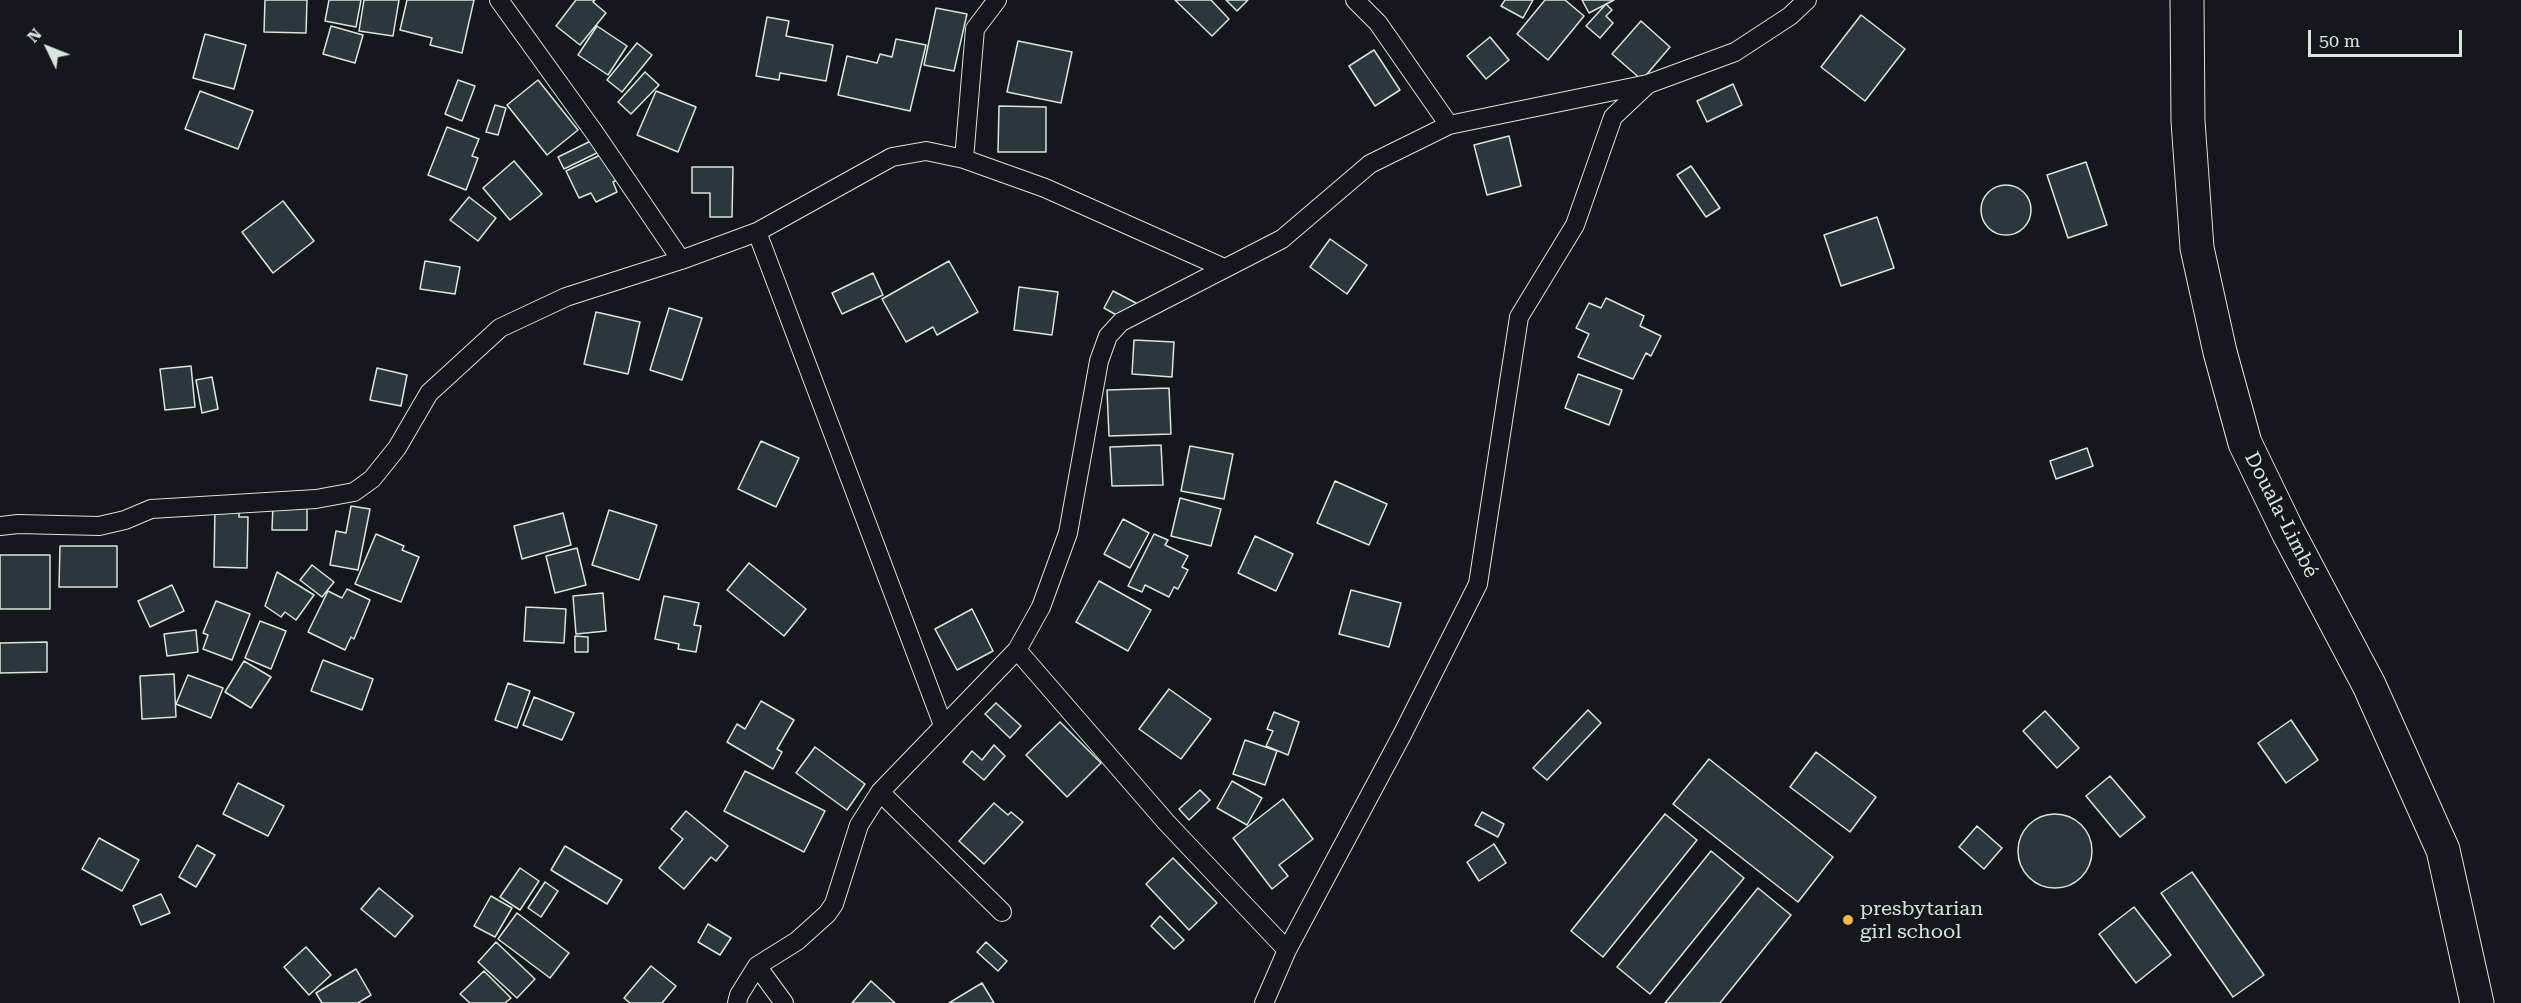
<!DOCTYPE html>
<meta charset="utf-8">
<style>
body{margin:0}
#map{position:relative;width:2521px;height:1003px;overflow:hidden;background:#14181c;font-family:"Roboto Serif",serif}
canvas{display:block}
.north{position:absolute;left:18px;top:18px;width:60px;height:60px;-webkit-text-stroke:4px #14181c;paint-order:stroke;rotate:313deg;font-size:16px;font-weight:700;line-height:24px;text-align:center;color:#d8e6dc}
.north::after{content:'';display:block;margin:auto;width:21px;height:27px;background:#d8e6dc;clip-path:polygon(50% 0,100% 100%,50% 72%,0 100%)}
.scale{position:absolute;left:2308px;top:30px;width:154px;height:27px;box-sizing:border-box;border:3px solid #d8e6dc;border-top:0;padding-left:8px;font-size:18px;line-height:21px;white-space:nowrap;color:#d8e6dc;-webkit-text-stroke:4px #14181c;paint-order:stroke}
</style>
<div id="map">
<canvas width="2521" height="1003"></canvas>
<div class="north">N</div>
<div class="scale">50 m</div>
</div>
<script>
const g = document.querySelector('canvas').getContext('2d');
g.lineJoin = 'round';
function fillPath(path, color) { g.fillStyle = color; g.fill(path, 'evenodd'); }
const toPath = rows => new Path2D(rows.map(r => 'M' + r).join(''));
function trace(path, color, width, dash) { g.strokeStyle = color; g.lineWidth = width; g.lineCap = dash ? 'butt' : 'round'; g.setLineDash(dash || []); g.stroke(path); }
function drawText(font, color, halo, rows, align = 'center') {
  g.font = font + ' "Roboto Serif",serif'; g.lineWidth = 4.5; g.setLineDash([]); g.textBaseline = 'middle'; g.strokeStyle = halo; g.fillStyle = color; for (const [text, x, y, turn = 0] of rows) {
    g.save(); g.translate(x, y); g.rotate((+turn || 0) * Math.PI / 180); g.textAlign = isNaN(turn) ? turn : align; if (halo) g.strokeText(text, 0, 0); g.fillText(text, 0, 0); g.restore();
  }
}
const building = toPath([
 [265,0,307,0,306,33,264,32,265,0],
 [329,0,361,0,356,27,325,21,329,0],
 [364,0,399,0,393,36,359,31,364,0],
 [407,0,474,0,462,53,430,45,432,38,400,30,407,0],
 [576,0,595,0,593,2,606,13,580,45,556,26,576,0],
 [1175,0,1211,0,1229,19,1212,36,1175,0],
 [1226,0,1248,0,1237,11,1226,0],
 [1505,0,1533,0,1523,18,1501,6,1505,0],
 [1545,0,1565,0,1584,16,1548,60,1517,34,1545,0],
 [1582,0,1614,0,1589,13,1582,0],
 [1606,4,1612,10,1606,16,1613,23,1600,38,1586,26,1606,4],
 [936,8,967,14,954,71,924,65,936,8],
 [1861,15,1905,49,1865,101,1821,67,1861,15],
 [767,17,789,21,786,36,833,45,826,81,780,73,779,80,756,76,767,17],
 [1641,21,1670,47,1642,80,1612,54,1641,21],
 [331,26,363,35,355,63,323,54,331,26],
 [597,26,627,46,608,75,578,55,597,26],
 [205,34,246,45,234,89,193,78,205,34],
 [1490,37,1509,60,1486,79,1467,56,1490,37],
 [896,39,926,45,910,111,838,95,847,56,877,63,880,54,892,57,896,39],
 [1018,41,1072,52,1061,103,1007,92,1018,41],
 [637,43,652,55,622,92,607,80,637,43],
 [1374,50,1400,90,1375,106,1349,66,1374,50],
 [645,72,659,85,631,114,618,102,645,72],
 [458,80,475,86,462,121,445,114,458,80],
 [538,80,578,130,547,155,507,105,538,80],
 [1733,84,1742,105,1707,122,1697,101,1733,84],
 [200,91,253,111,238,149,185,129,200,91],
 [656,91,696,107,678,152,637,135,656,91],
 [495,105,506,108,498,135,486,132,495,105],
 [999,106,1046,107,1046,152,998,152,999,106],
 [447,127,479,139,472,156,478,158,466,190,428,175,447,127],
 [1509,136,1521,186,1487,195,1474,145,1509,136],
 [599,137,605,149,564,169,558,157,599,137],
 [611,150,624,177,613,182,617,192,596,202,591,193,579,198,566,171,611,150],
 [514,161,542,194,510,220,483,188,514,161],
 [2086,162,2107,225,2068,238,2047,175,2086,162],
 [1691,166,1720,208,1706,217,1677,175,1691,166],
 [692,167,733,167,732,217,710,217,710,193,692,193,692,167],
 '1981 210a25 25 0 1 1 50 0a25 25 0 1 1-50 0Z',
 [469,197,496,218,478,241,450,220,469,197],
 [283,201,314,241,273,273,242,232,283,201],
 [1877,217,1894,268,1841,286,1824,235,1877,217],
 [1330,239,1367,265,1347,294,1310,267,1330,239],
 [425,261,460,267,455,294,420,289,425,261],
 [949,261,978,312,937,335,933,327,906,342,882,299,949,261],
 [873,273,883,295,842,314,832,293,873,273],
 [1019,287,1058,292,1052,335,1014,330,1019,287],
 [1113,291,1136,303,1127,321,1104,308,1113,291],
 [1606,298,1644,316,1640,326,1661,336,1651,356,1646,353,1633,379,1578,357,1589,334,1576,328,1589,303,1601,308,1606,298],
 [669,308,702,318,682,380,650,370,669,308],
 [596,312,640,322,628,374,584,364,596,312],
 [1134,340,1174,342,1172,377,1132,374,1134,340],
 [191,366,195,407,165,410,160,369,191,366],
 [377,368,407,375,401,406,370,400,377,368],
 [1578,374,1622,390,1609,425,1565,408,1578,374],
 [212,377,218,409,202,413,196,380,212,377],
 [1169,388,1171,434,1109,436,1107,390,1169,388],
 [761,441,799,458,776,507,738,489,761,441],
 [1161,445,1163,485,1112,486,1110,447,1161,445],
 [1190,446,1233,454,1224,499,1181,491,1190,446],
 [2087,448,2093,466,2056,479,2050,461,2087,448],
 [1335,481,1387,504,1369,545,1317,523,1335,481],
 [1180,498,1221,509,1211,546,1171,536,1180,498],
 [273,505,307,505,307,530,272,530,273,505],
 [351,506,370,509,358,570,330,565,336,531,346,533,351,506],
 [215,508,239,509,239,517,248,517,247,568,214,567,215,508],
 [609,510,657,525,639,580,592,565,609,510],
 [563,513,571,545,522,559,514,526,563,513],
 [1123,519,1149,533,1130,568,1104,554,1123,519],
 [376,534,404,546,402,550,419,557,401,602,355,584,376,534],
 [1154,534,1168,540,1165,545,1188,556,1182,567,1188,570,1178,589,1174,587,1169,597,1145,585,1142,592,1128,586,1154,534],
 [1255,536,1293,554,1276,591,1238,573,1255,536],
 [60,546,117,546,117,587,59,587,60,546],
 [577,548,586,585,555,593,546,556,577,548],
 [0,555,50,555,50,609,0,609,0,555],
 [749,563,806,609,784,636,727,590,749,563],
 [312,565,334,582,322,597,300,580,312,565],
 [277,572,314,595,296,620,285,612,281,617,265,606,277,572],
 [1099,581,1151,610,1128,651,1076,622,1099,581],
 [172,585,184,611,150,627,138,601,172,585],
 [347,589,370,600,354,639,351,637,345,650,308,632,328,591,342,598,347,589],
 [1351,590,1401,603,1389,647,1339,634,1351,590],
 [603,593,606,631,576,634,573,596,603,593],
 [664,596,699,603,694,625,701,626,696,652,678,649,679,644,655,639,664,596],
 [216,601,250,614,232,660,203,649,208,635,203,633,216,601],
 [526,607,566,609,564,643,524,641,526,607],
 [972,609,993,651,957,670,935,629,972,609],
 [260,621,286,631,271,669,245,658,260,621],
 [196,630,198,652,167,656,164,634,196,630],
 [575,636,588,637,588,652,575,652,575,636],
 [47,642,47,672,0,673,0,643,47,642],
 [323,660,373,679,362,710,311,691,323,660],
 [244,661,271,677,251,708,225,692,244,661],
 [174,674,176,717,142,719,140,676,174,674],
 [188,675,223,688,211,718,176,704,188,675],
 [508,683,530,691,517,728,495,720,508,683],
 [1169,689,1211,719,1181,759,1139,729,1169,689],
 [534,697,574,713,562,740,523,725,534,697],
 [761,701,794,720,777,749,782,752,773,769,727,742,737,724,745,729,761,701],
 [996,703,1021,726,1010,738,985,714,996,703],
 [1588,710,1601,723,1547,780,1533,768,1588,710],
 [2045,711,2079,748,2057,768,2023,731,2045,711],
 [1274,712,1299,722,1288,755,1266,746,1273,731,1267,729,1274,712],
 [2291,720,2318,760,2286,783,2258,743,2291,720],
 [1060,722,1101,763,1067,797,1026,755,1060,722],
 [1245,740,1277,751,1265,785,1233,774,1245,740],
 [994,745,1005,756,984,780,963,762,972,751,982,760,994,745],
 [815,747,865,784,847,810,796,773,815,747],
 [1816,752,1876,797,1850,832,1790,787,1816,752],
 [1709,759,1833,857,1798,902,1673,804,1709,759],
 [745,771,825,811,804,852,724,811,745,771],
 [2110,776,2145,817,2120,837,2086,796,2110,776],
 [1232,781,1262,798,1247,825,1217,808,1232,781],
 [238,783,284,806,268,836,223,814,238,783],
 [1200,790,1210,800,1189,820,1179,809,1200,790],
 [1283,799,1313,839,1279,865,1288,876,1272,889,1233,838,1283,799],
 [994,803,1008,815,1011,812,1023,822,984,864,959,841,994,803],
 [686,811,728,846,716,861,711,857,684,889,659,868,683,839,671,829,686,811],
 [1482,812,1504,824,1498,837,1475,825,1482,812],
 [1665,814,1697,840,1603,957,1571,931,1665,814],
 '2018 851a37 37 0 1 1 74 0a37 37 0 1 1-74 0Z',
 [1977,826,2002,848,1984,869,1959,847,1977,826],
 [99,838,139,860,122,891,82,869,99,838],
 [1494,844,1506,863,1479,881,1467,862,1494,844],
 [197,845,215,855,196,887,179,877,197,845],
 [565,846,622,880,607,904,551,870,565,846],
 [1711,851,1744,878,1650,994,1617,967,1711,851],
 [1173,858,1217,903,1189,930,1146,884,1173,858],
 [520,868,539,881,520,910,500,897,520,868],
 [2192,872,2264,975,2233,997,2161,893,2192,872],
 [545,882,558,891,541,917,528,908,545,882],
 [379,888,413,916,395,937,361,909,379,888],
 [1758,888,1791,915,1720,1003,1665,1003,1758,888],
 [161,894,170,913,141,925,133,906,161,894],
 [491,896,512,908,495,937,474,926,491,896],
 [2134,907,2171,955,2136,983,2099,934,2134,907],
 [517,913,569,953,550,978,498,939,517,913],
 [1160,916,1184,940,1174,949,1151,926,1160,916],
 [708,924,731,938,720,955,698,942,708,924],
 [496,942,535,979,517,998,478,962,496,942],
 [986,942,1007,961,998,971,977,952,986,942],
 [306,947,331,975,309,995,284,967,306,947],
 [651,966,676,986,662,1003,630,1003,624,998,651,966],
 [356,969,371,995,358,1003,322,1003,316,993,356,969],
 [484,971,511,998,505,1003,470,1003,460,994,484,971],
 [871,981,895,1003,852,1003,871,981],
 [982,983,994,1003,949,1003,982,983]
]);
fillPath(building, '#2c363c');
trace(building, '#d8e6dc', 1.5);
const street = toPath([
 [499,0,594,132,681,260],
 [1355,0,1378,23,1449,125],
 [964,159,975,29,997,0],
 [757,232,943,725],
 [0,526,18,524,99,526,125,520,151,509,316,499,354,492,372,479,397,448,429,393,500,328,566,297,681,260,757,232,892,157,926,151,964,159,1045,188,1224,268],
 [1017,650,1166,822,1287,950],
 [880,792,1002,912],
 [757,966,784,1003],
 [737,1003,739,995,757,966,797,941,827,914,834,904,859,825,880,792,1017,650,1041,607,1068,533,1099,361,1108,336,1121,322,1282,239,1370,164,1449,125,1648,84,1735,52,1790,16,1807,0],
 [1264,1003,1287,950,1403,733,1478,584,1519,317,1575,225,1613,117,1648,84]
]);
const highway = toPath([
 [2187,0,2188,121,2197,248,2220,352,2245,443,2288,532,2369,685,2443,850,2477,1003]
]);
trace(street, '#d8e6dc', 20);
trace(highway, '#d8e6dc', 35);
trace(street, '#14181c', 18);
trace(highway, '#14181c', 33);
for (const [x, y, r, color] of [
 [1848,920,6,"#ffb74d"]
]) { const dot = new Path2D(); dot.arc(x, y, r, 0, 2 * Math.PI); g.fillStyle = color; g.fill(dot); trace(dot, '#14181c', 2); }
drawText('20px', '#d8e6dc', '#14181c', [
 ["Douala-Limbé",2281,515,63]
]);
drawText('20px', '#d8e6dc', '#14181c', [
 ["presbytarian",1860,909],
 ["girl school",1860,932]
], 'left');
</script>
